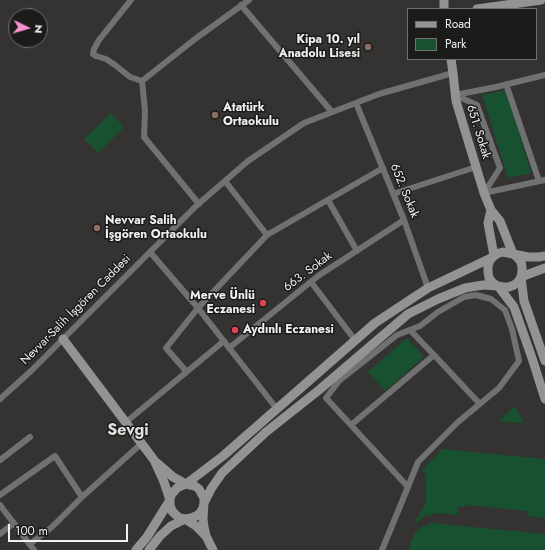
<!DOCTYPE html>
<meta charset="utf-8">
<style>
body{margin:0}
#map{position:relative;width:545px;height:550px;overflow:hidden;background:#343331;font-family:Jost,sans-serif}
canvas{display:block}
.legend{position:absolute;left:407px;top:8px;width:130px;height:52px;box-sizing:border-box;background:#1b1b1a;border:1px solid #70706f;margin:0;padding:5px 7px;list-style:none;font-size:12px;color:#f0f0ee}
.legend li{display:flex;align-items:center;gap:8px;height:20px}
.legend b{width:20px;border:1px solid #70706f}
.north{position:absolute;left:8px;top:8px;width:40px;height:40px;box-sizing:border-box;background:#1b1b1a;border:1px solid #70706f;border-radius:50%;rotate:95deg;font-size:11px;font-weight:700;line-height:16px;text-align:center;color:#f0f0ee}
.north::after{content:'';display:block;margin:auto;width:14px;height:18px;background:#f790ce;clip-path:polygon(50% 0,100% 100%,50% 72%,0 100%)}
.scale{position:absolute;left:8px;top:524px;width:120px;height:18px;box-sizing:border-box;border:2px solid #f0f0ee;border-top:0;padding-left:5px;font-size:12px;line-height:14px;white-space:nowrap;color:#f0f0ee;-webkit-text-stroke:3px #1b1b1a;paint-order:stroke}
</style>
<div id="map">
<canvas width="545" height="550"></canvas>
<ul class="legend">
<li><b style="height:5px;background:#929395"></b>Road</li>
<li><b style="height:11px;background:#17512f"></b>Park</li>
</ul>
<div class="north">N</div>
<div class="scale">100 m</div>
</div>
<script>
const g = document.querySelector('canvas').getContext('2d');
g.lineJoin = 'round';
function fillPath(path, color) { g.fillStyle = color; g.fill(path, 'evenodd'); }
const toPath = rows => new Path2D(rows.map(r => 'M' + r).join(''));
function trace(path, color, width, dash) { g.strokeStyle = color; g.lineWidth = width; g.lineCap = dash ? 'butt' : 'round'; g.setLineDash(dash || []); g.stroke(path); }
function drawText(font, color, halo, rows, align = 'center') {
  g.font = font + ' Jost,sans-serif'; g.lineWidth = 3; g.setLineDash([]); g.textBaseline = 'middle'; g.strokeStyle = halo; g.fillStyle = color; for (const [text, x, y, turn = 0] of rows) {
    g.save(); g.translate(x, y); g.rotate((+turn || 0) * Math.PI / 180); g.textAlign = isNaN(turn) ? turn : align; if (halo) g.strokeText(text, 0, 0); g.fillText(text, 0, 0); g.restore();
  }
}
fillPath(toPath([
 [506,90,531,173,508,178,482,95],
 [111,113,124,127,98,153,84,139],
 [407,338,424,357,385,391,368,372],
 [515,406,524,423,499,421],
 [442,449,545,459,545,518,528,516,527,511,466,505,465,507,458,507,457,515,439,513,425,516,413,525,426,503,426,475,423,469],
 [432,523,545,534,545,550,410,550,411,541,415,533,421,527]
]), '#17512f');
trace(toPath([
 [131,0,99,40,94,49,93,54,96,56,106,59,115,65,130,77,142,81],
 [241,5,332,112],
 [506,84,539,181],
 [356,103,404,220,428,288],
 [225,181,267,235,383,168],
 [484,193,500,168,477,105,455,95,496,87,545,75],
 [484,193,545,180],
 [393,194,476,167],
 [328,200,357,251],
 [199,204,144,137,145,111,142,81,195,39,249,0],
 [150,252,198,308,277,409],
 [311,282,355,340],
 [229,348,318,276,404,220],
 [434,355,480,404],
 [186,371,166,348,198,308,267,235],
 [0,399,31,371,196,206,248,161,304,123,379,94,453,73],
 [126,422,224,341],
 [351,425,434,355,410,330],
 [0,460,30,437],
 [0,495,55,456,82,497,52,527,30,544],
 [82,497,142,443],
 [0,505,34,550],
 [0,534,14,523],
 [382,550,401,504,418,462,458,422,499,388,519,361,512,329,505,310,491,299,476,295,464,297,438,312,420,326,397,335,339,381,326,398,408,487]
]), '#707172', 6);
trace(toPath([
 [444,0,444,9],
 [477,9,541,0],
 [451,59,453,73,456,101,484,193,491,210,500,221,513,254],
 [491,210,488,223,494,256],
 [513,254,528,257,539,257,545,256],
 [521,277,524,301,545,361],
 [521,277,545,268],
 [63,339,154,460,164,482,170,500,147,537,136,550],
 [206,536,196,526,185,519,180,518,176,515,172,511,170,505,170,500,171,495,177,488,186,484,223,456,375,323,428,288,493,257],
 [149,550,160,536,171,526,185,519,191,518,196,516,200,513,203,508,204,503,204,498,199,489,195,486,186,484,173,477,157,463],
 [213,550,206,536,204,527,203,519,204,503,211,489,222,473,266,432,319,390,408,314,438,299,465,288,483,285,498,286,503,287,509,287,514,285,518,282,521,277,522,272,522,267,521,262,517,257,513,254,503,252,499,253,494,256,490,260,488,266,488,272,489,278,493,283,498,286,514,307,532,358,545,399]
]), '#929395', 9);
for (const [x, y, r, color] of [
 [368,47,4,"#8d6e63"],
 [215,115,4,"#8d6e63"],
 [97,228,4,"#8d6e63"],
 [263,303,4,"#e0444e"],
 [235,330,4,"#e0444e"]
]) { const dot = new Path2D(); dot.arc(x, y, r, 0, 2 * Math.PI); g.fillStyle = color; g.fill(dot); trace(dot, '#1b1b1a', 1.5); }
drawText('bold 12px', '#f0f0ee', '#1b1b1a', [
 ["Kipa 10. yıl",360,40,"right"],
 ["Anadolu Lisesi",360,54,"right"],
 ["Atatürk",223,108],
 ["Ortaokulu",223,122],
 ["Nevvar Salih",105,221],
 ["İşgören Ortaokulu",105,235],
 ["Merve Ünlü",255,296,"right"],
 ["Eczanesi",255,310,"right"],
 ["Aydınlı Eczanesi",243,330]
], 'left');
drawText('12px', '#f0f0ee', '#1b1b1a', [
 ["651. Sokak",478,132,73],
 ["652. Sokak",404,191,68],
 ["663. Sokak",308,272,-37],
 ["Nevvar-Salih İşgören Caddesi",76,310,-45]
]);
drawText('bold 16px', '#e2e1de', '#1b1b1a', [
 ["Sevgi",128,431]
]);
</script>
